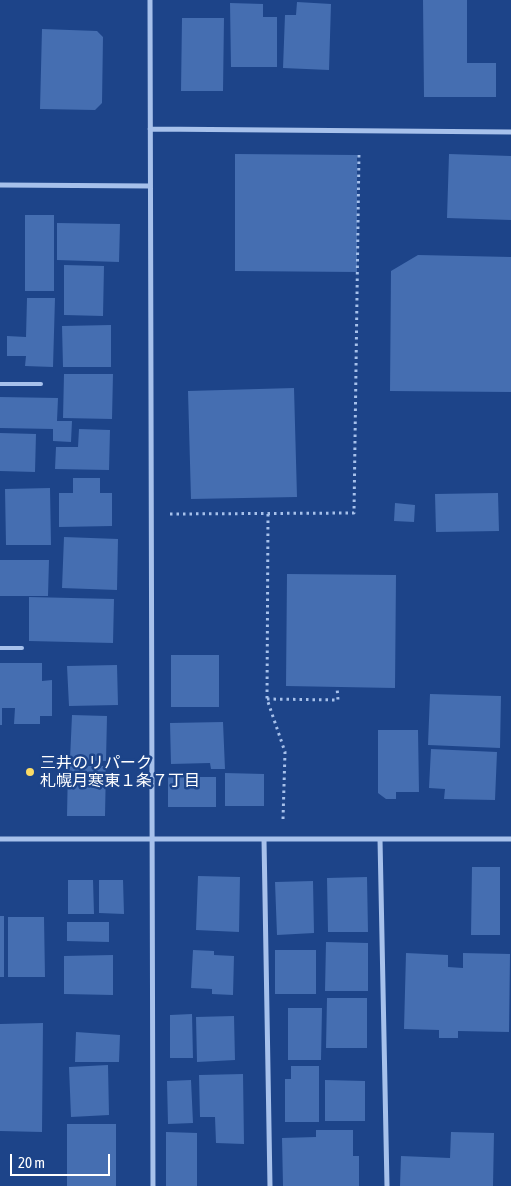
<!DOCTYPE html>
<meta charset="utf-8">
<style>
body{margin:0}
#map{position:relative;width:511px;height:1186px;overflow:hidden;background:#1d4489;font-family:"Asap Condensed",sans-serif}
canvas{display:block}
.scale{position:absolute;left:10px;top:1154px;width:100px;height:22px;box-sizing:border-box;border:2px solid #fff;border-top:0;padding-left:6px;font-size:15px;line-height:18px;white-space:nowrap;color:#fff;-webkit-text-stroke:4px #1d4489;paint-order:stroke}
</style>
<div id="map">
<canvas width="511" height="1186"></canvas>
<div class="scale">20 m</div>
</div>
<script>
const g = document.querySelector('canvas').getContext('2d');
g.lineJoin = 'round';
function fillPath(path, color) { g.fillStyle = color; g.fill(path, 'evenodd'); }
const toPath = rows => new Path2D(rows.map(r => 'M' + r).join(''));
function trace(path, color, width, dash) { g.strokeStyle = color; g.lineWidth = width; g.lineCap = dash ? 'butt' : 'round'; g.setLineDash(dash || []); g.stroke(path); }
function drawText(font, color, halo, rows, align = 'center') {
  g.font = font + ' "Asap Condensed","Noto Sans JP",sans-serif'; g.lineWidth = 5; g.setLineDash([]); g.textBaseline = 'middle'; g.strokeStyle = halo; g.fillStyle = color; for (const [text, x, y, turn = 0] of rows) {
    g.save(); g.translate(x, y); g.rotate((+turn || 0) * Math.PI / 180); g.textAlign = isNaN(turn) ? turn : align; if (halo) g.strokeText(text, 0, 0); g.fillText(text, 0, 0); g.restore();
  }
}
fillPath(toPath([
 [423,0,467,0,467,63,496,63,496,97,424,97],
 [297,2,331,4,329,70,283,68,285,15,296,15],
 [230,3,263,4,263,17,277,17,277,67,231,67],
 [182,18,224,18,223,91,181,91],
 [42,29,97,31,103,37,102,103,95,110,40,109],
 [235,154,357,155,357,272,235,271],
 [449,154,511,156,511,220,447,218],
 [25,215,54,215,54,291,25,291],
 [57,223,120,224,119,262,57,260],
 [418,255,511,257,511,392,390,391,391,271],
 [64,265,104,266,103,316,64,315],
 [27,298,55,298,53,367,25,366,26,356,7,356,7,336,26,337],
 [111,325,111,367,63,367,62,326],
 [64,374,113,374,112,419,63,418],
 [294,388,297,497,191,499,188,391],
 [0,397,58,398,57,421,72,421,71,442,53,441,53,429,0,428],
 [79,429,110,430,109,470,55,469,56,447,78,447],
 [0,433,36,434,35,472,0,471],
 [73,478,100,478,100,493,112,493,112,526,59,527,59,493,73,493],
 [50,488,51,545,6,545,5,489],
 [498,493,499,531,436,532,435,494],
 [395,503,415,505,414,522,394,521],
 [64,537,118,539,117,590,62,588],
 [0,560,49,560,48,596,0,596],
 [287,574,396,575,395,688,286,686],
 [29,597,114,599,113,643,29,641],
 [171,655,219,655,219,707,171,707],
 [0,663,42,663,42,681,52,680,52,716,40,716,40,724,14,724,15,708,2,708,2,725,0,725],
 [117,665,118,705,69,706,67,666],
 [430,694,501,696,500,748,428,745],
 [72,715,107,716,106,761,70,760],
 [223,722,225,769,211,769,210,763,171,764,170,723],
 [378,730,418,730,419,792,396,792,396,799,386,799,378,793],
 [431,749,497,752,495,800,444,799,445,789,429,788],
 [68,766,106,766,105,816,67,816],
 [225,773,264,774,264,806,225,806],
 [168,777,216,777,216,807,168,807],
 [472,867,500,867,500,935,471,935],
 [198,876,240,877,239,932,196,930],
 [367,877,368,932,328,932,327,878],
 [68,880,93,880,94,914,68,914],
 [99,880,123,880,124,914,99,913],
 [313,881,314,933,277,935,275,882],
 [0,916,4,916,4,977,0,977],
 [8,917,44,917,45,977,8,977],
 [67,922,109,922,109,942,67,941],
 [326,942,368,943,368,991,325,991],
 [193,950,214,951,214,955,234,956,233,995,212,994,212,989,191,988],
 [275,950,316,950,316,994,275,994],
 [406,953,448,955,448,967,463,968,463,953,510,954,509,1032,458,1031,458,1038,439,1038,439,1030,404,1029],
 [113,955,113,995,64,994,64,956],
 [327,998,367,998,367,1048,326,1048],
 [288,1008,322,1008,321,1060,288,1060],
 [192,1014,193,1058,170,1058,170,1015],
 [234,1016,235,1060,197,1062,196,1017],
 [43,1023,42,1132,0,1131,0,1024],
 [76,1032,120,1035,119,1062,75,1062],
 [108,1065,109,1115,71,1117,69,1067],
 [291,1066,319,1066,319,1122,285,1122,285,1079,291,1079],
 [243,1074,244,1144,216,1143,215,1117,200,1117,199,1075],
 [191,1080,193,1123,168,1124,167,1081],
 [325,1080,365,1081,365,1121,325,1121],
 [67,1124,116,1124,116,1186,67,1186],
 [316,1130,353,1130,353,1156,359,1156,359,1186,283,1186,282,1138,316,1137],
 [166,1132,197,1133,197,1186,166,1186],
 [451,1132,494,1133,493,1186,400,1186,401,1156,450,1158]
]), '#456eb1');
trace(toPath([
 [170,514,354,513,359,151],
 [268,514,267,699,285,752,283,819],
 [267,699,338,700,337,687]
]), '#a7c1eb', 3, [2.5, 4]);
trace(toPath([
 [0,384,41,384],
 [0,648,22,648]
]), '#a7c1eb', 4);
trace(toPath([
 [150,0,153,1186],
 [150,129,511,132],
 [0,185,150,186],
 [0,839,511,839],
 [264,839,270,1186],
 [380,839,387,1186]
]), '#a7c1eb', 5);
for (const [x, y, r, color] of [
 [30,772,5,"#fbdb66"]
]) { const dot = new Path2D(); dot.arc(x, y, r, 0, 2 * Math.PI); g.fillStyle = color; g.fill(dot); trace(dot, '#1d4489', 2); }
drawText('16px', '#fff', '#1d4489', [
 ["三井のリパーク",40,763],
 ["札幌月寒東１条７丁目",40,781]
], 'left');
</script>
